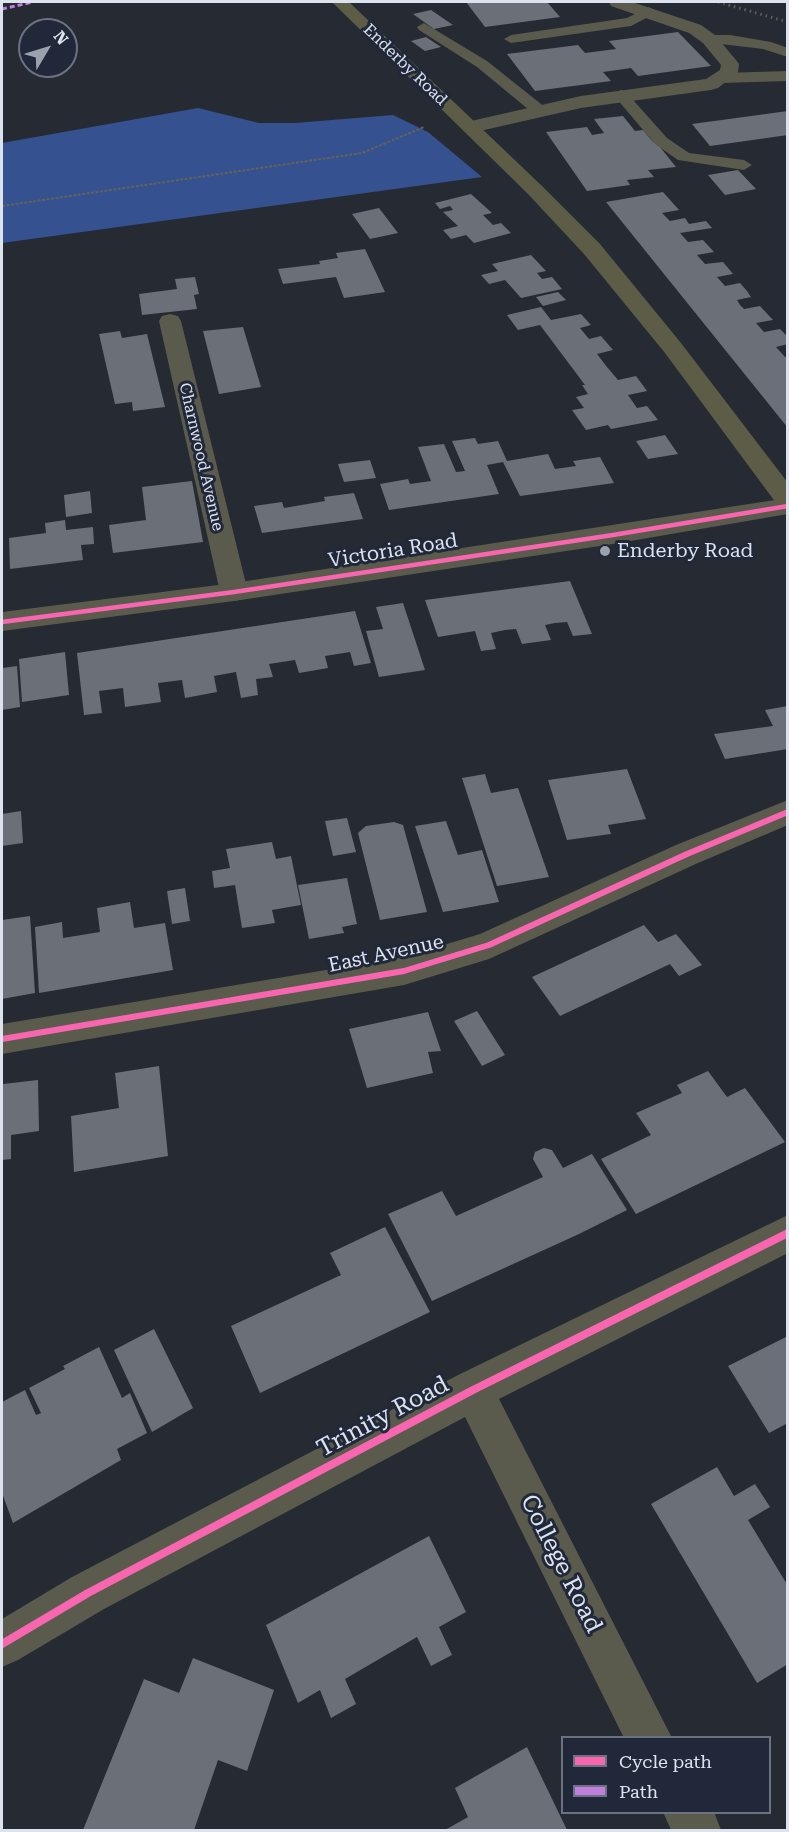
<!DOCTYPE html>
<style>
body{margin:0}
#map{position:relative;width:789px;height:1832px;overflow:hidden;background:#262a33;font-family:"Roboto Serif",serif}
canvas{display:block}
.frame{position:absolute;inset:0;border:3px solid #dce2ee;pointer-events:none}
.legend{position:absolute;left:561px;top:1736px;width:210px;height:78px;box-sizing:border-box;background:#202839;border:2px solid #6b7281;margin:0;padding:8px 10px;list-style:none;font-size:18px;color:#dce2ee}
.legend li{display:flex;align-items:center;gap:12px;height:30px}
.legend b{width:30px;border:2px solid #6b7281}
.north{position:absolute;left:18px;top:18px;width:60px;height:60px;box-sizing:border-box;background:#202839;border:2px solid #6b7281;border-radius:50%;rotate:52deg;font-size:16px;font-weight:700;line-height:24px;text-align:center;color:#dce2ee}
.north::after{content:'';display:block;margin:auto;width:21px;height:27px;background:#9ca2ad;clip-path:polygon(50% 0,100% 100%,50% 72%,0 100%)}
</style>
<div id="map">
<canvas width="789" height="1832"></canvas>
<div class="frame"></div>
<ul class="legend">
<li><b style="height:8px;background:#f766af"></b>Cycle path</li>
<li><b style="height:8px;background:#c07fdc"></b>Path</li>
</ul>
<div class="north">N</div>
</div>
<script>
const g = document.querySelector('canvas').getContext('2d');
g.lineJoin = 'round';
function fillPath(path, color) { g.fillStyle = color; g.fill(path, 'evenodd'); }
const toPath = rows => new Path2D(rows.map(r => 'M' + r).join(''));
function trace(path, color, width, dash) { g.strokeStyle = color; g.lineWidth = width; g.lineCap = dash ? 'butt' : 'round'; g.setLineDash(dash || []); g.stroke(path); }
function drawText(font, color, halo, rows, align = 'center') {
  g.font = font + ' "Roboto Serif",serif'; g.lineWidth = 6; g.setLineDash([]); g.textBaseline = 'middle'; g.strokeStyle = halo; g.fillStyle = color; for (const [text, x, y, turn = 0] of rows) {
    g.save(); g.translate(x, y); g.rotate((+turn || 0) * Math.PI / 180); g.textAlign = isNaN(turn) ? turn : align; if (halo) g.strokeText(text, 0, 0); g.fillText(text, 0, 0); g.restore();
  }
}
fillPath(toPath([
 [198,108,259,123,295,123,393,115,428,132,482,177,2,243,2,143]
]), '#35518f');
fillPath(toPath([
 [466,2,547,2,560,17,485,27],
 [431,10,453,25,434,29,413,14],
 [678,32,711,66,638,76,631,68,603,72,611,81,535,91,507,54,578,45,585,53,616,49,609,41],
 [426,37,441,47,425,51,411,41],
 [788,111,788,135,710,146,692,124],
 [623,116,635,131,643,130,653,142,656,142,676,167,648,170,654,177,627,180,630,185,587,191,546,132,587,127,592,135,604,133,594,119],
 [738,170,756,189,725,195,708,175],
 [663,192,679,210,662,213,670,221,685,218,689,224,706,221,712,228,680,233,688,242,703,240,714,252,697,255,705,264,723,262,729,269,733,274,717,277,725,286,740,283,747,291,751,297,737,300,740,305,744,309,760,306,773,320,756,323,764,332,780,329,788,337,788,344,776,347,785,357,788,357,788,428,606,202],
 [471,194,492,213,483,215,493,225,501,223,511,233,474,243,466,235,451,239,443,230,458,226,443,212,453,210,450,206,440,209,435,203],
 [379,208,398,233,370,239,352,214],
 [365,249,385,292,344,298,336,277,283,284,278,269,320,264,319,261,338,258,336,253],
 [531,255,546,271,537,273,542,279,552,277,562,289,521,298,505,280,489,284,481,275,498,271,492,264],
 [195,277,199,294,194,295,197,309,142,315,139,294,177,289,175,279],
 [558,292,566,300,543,306,536,297],
 [541,307,551,320,581,314,591,325,580,328,589,339,601,336,613,350,597,354,607,367,618,380,636,376,647,391,628,395,637,408,647,406,658,420,611,429,608,425,586,430,572,410,584,408,576,397,588,394,582,385,585,385,540,325,518,330,507,315],
 [243,327,261,387,219,394,203,331],
 [120,331,122,338,147,334,165,407,133,411,132,402,115,404,99,334],
 [665,435,678,454,648,459,636,441],
 [475,438,478,444,498,441,507,461,548,454,555,469,576,466,573,461,600,457,614,483,520,496,503,462,487,465,499,494,389,510,380,484,408,479,410,484,431,481,418,447,444,444,456,472,465,471,452,441],
 [370,460,376,478,344,482,338,464],
 [192,481,203,542,113,553,109,525,146,520,142,487],
 [90,491,92,513,66,517,64,495],
 [354,493,363,519,262,533,254,506,282,502,284,508,325,501,324,497],
 [65,520,66,530,93,527,94,544,81,545,83,560,10,569,9,538,46,533,45,523],
 [570,581,592,634,573,636,567,622,555,623,545,625,551,640,522,644,516,629,505,630,491,633,496,649,481,651,475,631,438,637,425,600],
 [403,603,425,670,379,677,366,631,383,629,376,607],
 [355,611,371,663,354,666,350,652,325,656,328,668,299,673,295,660,269,664,273,677,256,679,258,695,241,698,236,672,214,676,217,692,185,698,182,680,158,683,161,702,125,707,123,688,99,691,102,713,84,715,77,653],
 [65,652,69,695,22,702,19,659],
 [17,666,20,707,2,710,2,668],
 [788,706,788,749,725,759,714,734,773,726,765,710],
 [627,769,646,819,608,825,611,834,567,840,548,780],
 [485,774,491,793,518,788,549,877,497,886,462,778],
 [21,811,23,843,2,846,2,814],
 [347,818,356,852,333,856,325,821],
 [446,821,458,855,482,850,499,902,443,912,415,826],
 [394,822,403,825,427,912,380,920,358,833,366,826],
 [272,842,276,859,291,856,301,905,272,910,275,923,242,928,235,885,214,888,212,871,230,868,226,849],
 [347,878,357,924,342,927,344,933,309,939,298,885],
 [185,888,190,921,172,924,167,891],
 [130,902,134,928,165,923,173,970,39,993,35,927,62,922,63,938,100,932,97,908],
 [30,916,35,993,2,999,2,920],
 [644,925,658,942,676,934,702,965,679,976,670,964,560,1016,532,977],
 [477,1011,505,1055,482,1066,454,1021],
 [428,1012,441,1051,428,1052,433,1073,367,1088,349,1029],
 [159,1066,168,1156,74,1172,71,1116,119,1108,115,1073],
 [708,1071,727,1097,745,1088,785,1142,636,1214,601,1159,651,1135,636,1113,682,1093,677,1085],
 [38,1080,39,1131,11,1135,11,1159,2,1160,3,1084],
 [544,1148,552,1150,563,1168,592,1154,627,1210,579,1234,432,1301,388,1214,442,1191,456,1216,543,1177,533,1159,535,1152],
 [385,1227,430,1312,260,1393,231,1326,341,1275,330,1253],
 [154,1329,193,1408,152,1432,114,1350],
 [788,1336,788,1423,769,1433,728,1366],
 [99,1347,122,1398,130,1393,147,1433,117,1449,121,1460,13,1523,2,1493,2,1402,25,1390,36,1415,41,1413,29,1388,65,1369,63,1366],
 [717,1467,734,1496,755,1484,770,1507,748,1520,788,1586,788,1664,757,1683,651,1504],
 [429,1536,466,1612,439,1627,452,1655,431,1666,417,1637,345,1679,356,1704,331,1718,320,1690,298,1703,266,1625],
 [193,1658,274,1690,247,1771,218,1760,194,1830,83,1830,144,1679,179,1693],
 [527,1747,567,1830,445,1830,468,1817,455,1788]
]), '#6b6f77');
trace(toPath([
 [2,206,362,153,424,127]
]), '#62635c', 2, [3, 1.5]);
fillPath(toPath([
 [649,7,656,11,654,14,631,26,511,43,504,39,511,35,627,18,649,7],
 [424,23,487,61,546,108,548,111,546,114,534,114,477,67,419,30,417,27,424,23],
 [709,35,730,35,771,42,788,48,788,57,763,49,704,42,702,39,704,36,709,35],
 [788,71,788,81,722,83,714,78,722,73,788,71],
 [621,90,626,92,667,138,689,153,744,160,752,165,744,170,678,160,655,144,616,98,613,95,621,90]
]), '#5a5b4c');
fillPath(toPath([
 [609,2,632,2,701,25,715,35,736,60,739,64,738,72,718,88,711,90,581,108,471,133,464,131,461,127,464,123,471,121,581,96,706,79,720,70,721,65,703,43,689,33,611,6,609,2],
 [170,314,178,316,181,321,248,592,244,599,234,601,224,599,220,592,159,321,162,316,170,314],
 [788,800,788,825,698,863,489,959,404,985,2,1054,2,1024,404,957,480,934,676,845,788,800],
 [788,1215,788,1253,499,1399,672,1738,624,1738,465,1417,104,1609,18,1660,2,1667,2,1619,72,1577,458,1375,788,1215],
 [663,1812,714,1812,721,1830,671,1830,663,1812]
]), '#5a5b4c');
fillPath(toPath([
 [788,498,788,514,613,544,234,601,2,631,2,612,234,583,788,498]
]), '#5a5b4c');
fillPath(toPath([
 [332,2,349,2,542,186,600,244,681,343,788,483,788,509,779,507,665,353,584,254,528,194,332,2]
]), '#5c5c47');
trace(toPath([
 [718,2,788,22]
]), '#606059', 3, [1.5, 4]);
trace(toPath([
 [2,9,33,2]
]), '#c07fdc', 3, [5, 3]);
trace(toPath([
 [2,622,234,592,613,535,788,506]
]), '#f766af', 4.5);
trace(toPath([
 [2,1039,404,971,489,945,687,854,788,812]
]), '#f766af', 6);
trace(toPath([
 [2,1644,88,1593,473,1390,788,1233]
]), '#f766af', 8);
for (const [x, y, r, color] of [
 [605,551,6,"#9ca2ad"]
]) { const dot = new Path2D(); dot.arc(x, y, r, 0, 2 * Math.PI); g.fillStyle = color; g.fill(dot); trace(dot, '#202839', 2); }
drawText('16px', '#dce2ee', '#202839', [
 ["Enderby Road",405,65,44],
 ["Charnwood Avenue",201,457,77]
]);
drawText('20px', '#dce2ee', '#202839', [
 ["Victoria Road",393,551,-9],
 ["East Avenue",386,954,-12]
]);
drawText('20px', '#dce2ee', '#202839', [
 ["Enderby Road",617,551]
], 'left');
drawText('24px', '#dce2ee', '#202839', [
 ["Trinity Road",383,1417,-28],
 ["College Road",561,1564,63]
]);
</script>
